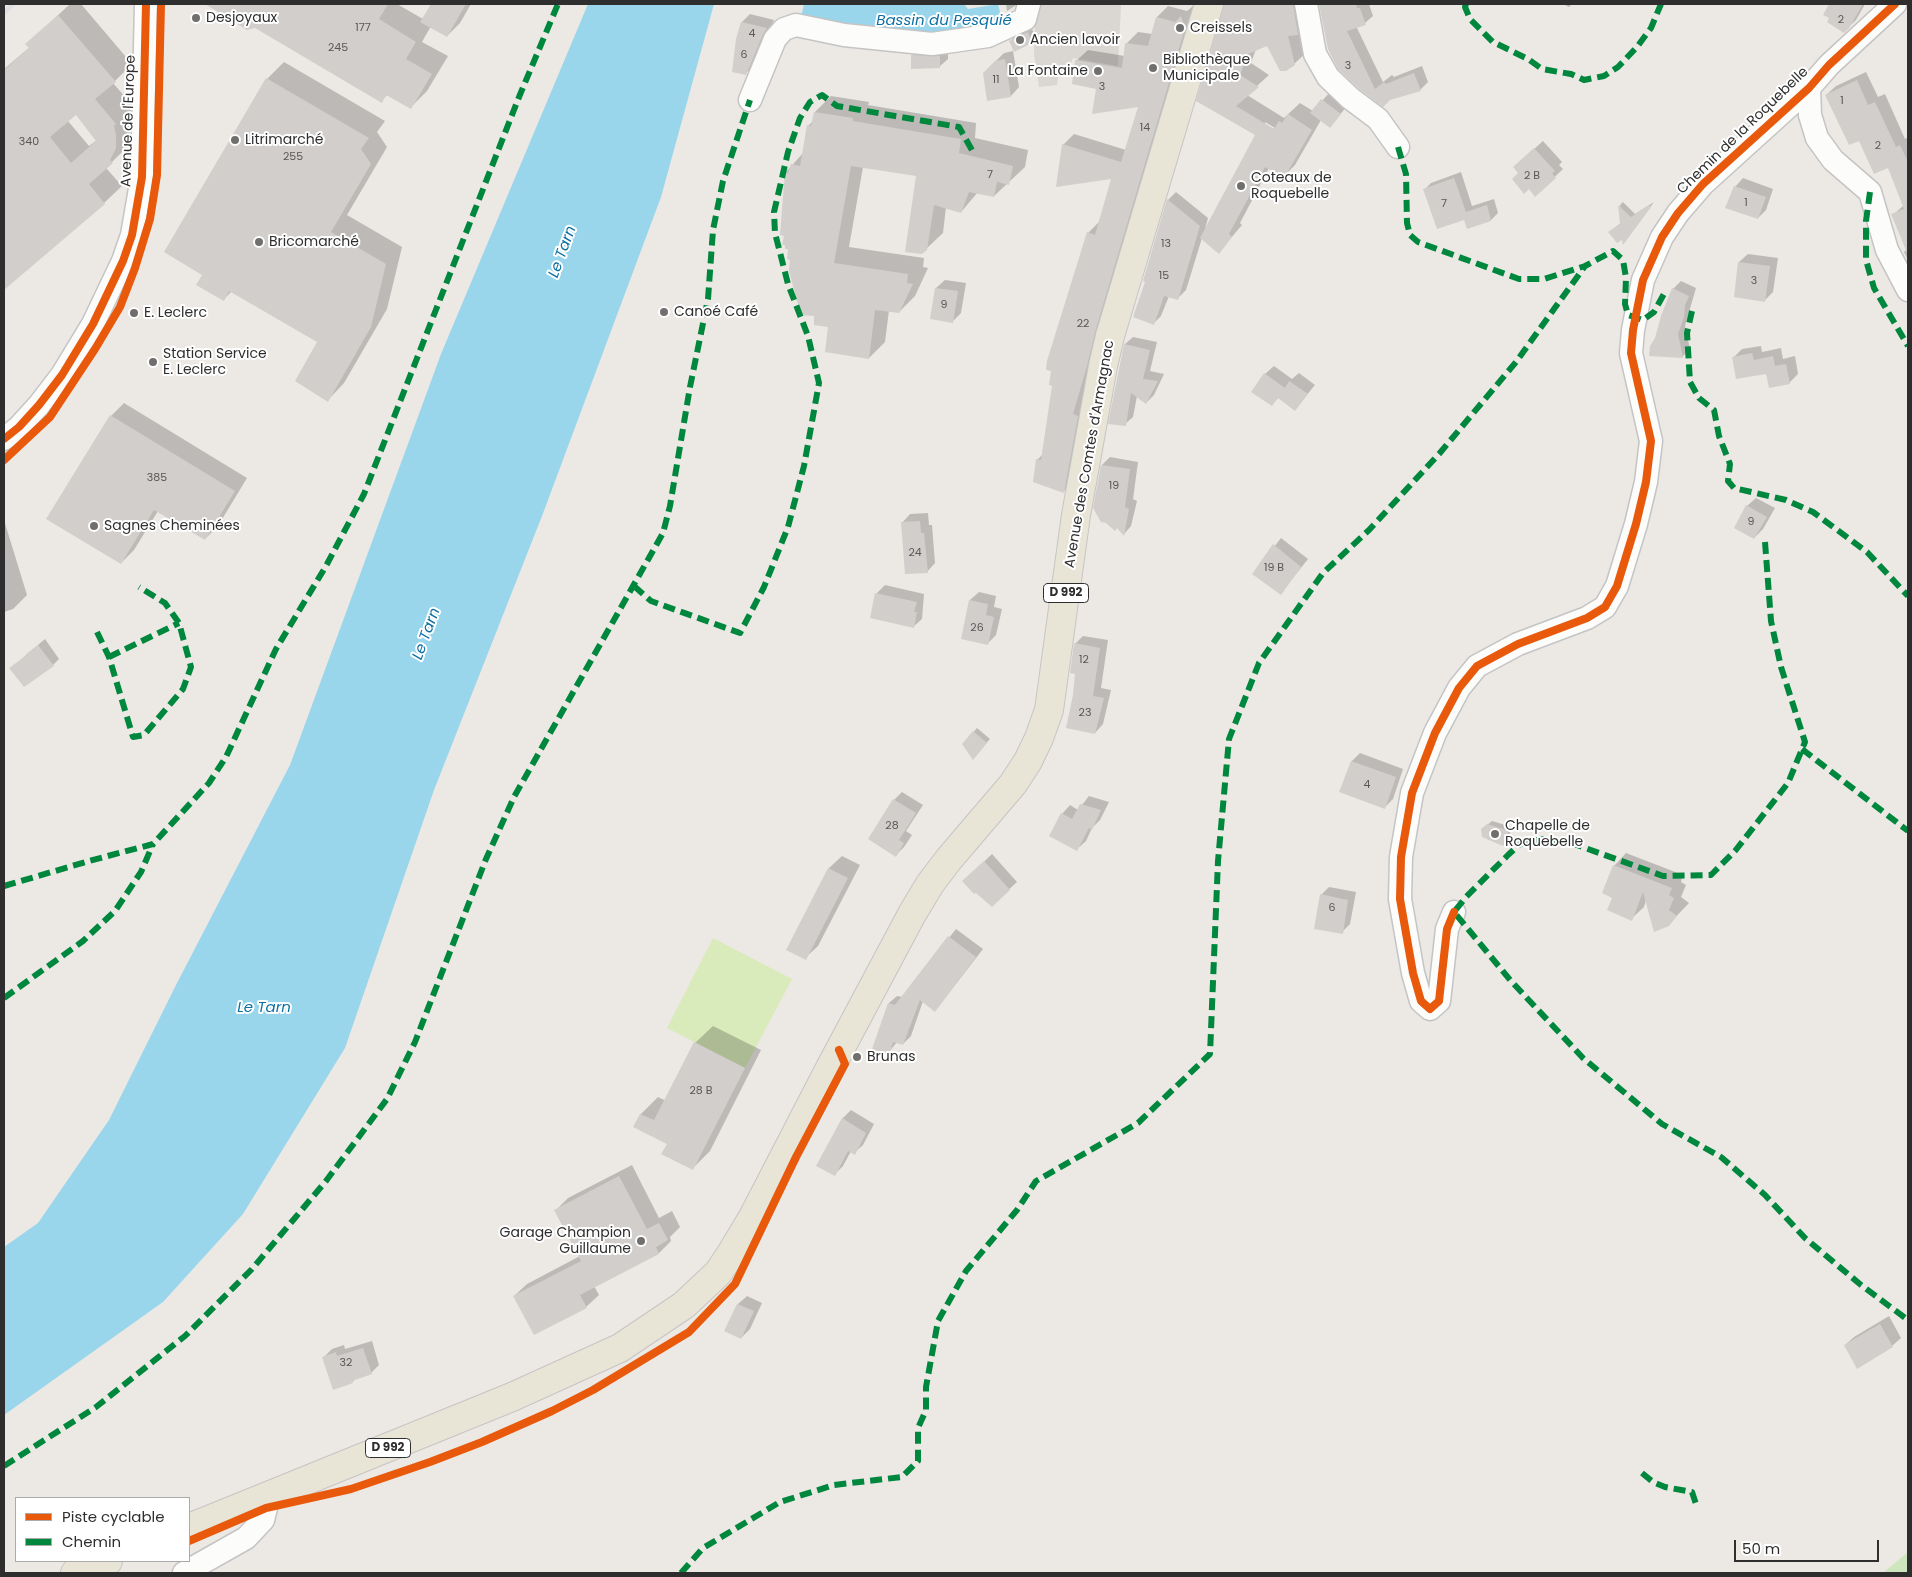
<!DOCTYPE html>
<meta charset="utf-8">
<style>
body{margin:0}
#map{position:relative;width:1912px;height:1577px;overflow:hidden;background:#ece8e4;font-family:Poppins,sans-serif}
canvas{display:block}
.frame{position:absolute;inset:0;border:5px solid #2e2e2e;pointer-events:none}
.legend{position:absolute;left:15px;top:1497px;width:175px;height:65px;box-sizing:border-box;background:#fff;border:1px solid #ababab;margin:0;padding:6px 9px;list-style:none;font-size:15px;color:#2e2e2e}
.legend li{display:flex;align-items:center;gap:10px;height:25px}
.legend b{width:25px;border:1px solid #ababab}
.scale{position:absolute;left:1734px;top:1540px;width:145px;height:22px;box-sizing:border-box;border:2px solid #2e2e2e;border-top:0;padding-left:6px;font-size:15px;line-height:18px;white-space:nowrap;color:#2e2e2e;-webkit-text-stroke:4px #fff;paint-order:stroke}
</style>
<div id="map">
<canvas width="1912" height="1577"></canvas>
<div class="frame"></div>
<ul class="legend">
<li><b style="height:6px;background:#e8590c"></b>Piste cyclable</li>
<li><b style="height:6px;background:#00873e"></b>Chemin</li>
</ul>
<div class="scale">50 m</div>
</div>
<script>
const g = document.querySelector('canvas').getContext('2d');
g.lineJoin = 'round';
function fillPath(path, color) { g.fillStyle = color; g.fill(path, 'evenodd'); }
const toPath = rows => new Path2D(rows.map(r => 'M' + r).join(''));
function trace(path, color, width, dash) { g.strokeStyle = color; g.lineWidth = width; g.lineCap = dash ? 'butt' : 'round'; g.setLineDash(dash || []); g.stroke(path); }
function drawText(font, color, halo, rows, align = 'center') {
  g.font = font + ' Poppins,sans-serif'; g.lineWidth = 4; g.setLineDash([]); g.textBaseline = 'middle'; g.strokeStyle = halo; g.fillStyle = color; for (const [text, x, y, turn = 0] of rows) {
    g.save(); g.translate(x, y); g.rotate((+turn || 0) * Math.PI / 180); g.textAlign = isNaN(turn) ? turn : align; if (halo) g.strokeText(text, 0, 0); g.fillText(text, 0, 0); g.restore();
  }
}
fillPath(toPath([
 [1908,1552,1908,1573,1883,1573]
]), '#cee6be');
fillPath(toPath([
 [713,938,792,979,745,1068,667,1028]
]), '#d9eabb');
fillPath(toPath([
 [1039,4,1118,4,1121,6,1118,66,1073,58,1068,73,1059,71,1057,85,1039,87,1034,55,1035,22]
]), '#dad6d2');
fillPath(toPath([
 [588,4,714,4,661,197,542,516,434,790,345,1048,243,1214,163,1302,4,1415,4,1247,38,1223,109,1120,176,985,290,765,441,354],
 [804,4,964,4,968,9,998,4,1003,24,942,40,801,17]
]), '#99d6ec');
fillPath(toPath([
 [70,4,81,4,132,64,113,83,133,106,131,108,133,125,127,143,129,145,106,168,122,186,104,203,4,288,4,69,30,47,27,44],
 [76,114,97,140,89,146,68,121],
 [205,4,397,4,423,19,432,4,471,4,460,23,447,36,431,26,422,42,448,56,427,91,410,108,388,94,381,101,255,26],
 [1006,4,1018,4,1007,11],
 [1227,4,1306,4,1306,53,1294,64,1267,44,1256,49,1251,63,1269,75,1247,95,1284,118,1300,103,1313,111,1330,92,1347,106,1330,127,1321,120,1295,165,1284,176,1269,168,1240,223,1242,225,1219,252,1202,238,1186,290,1178,298,1169,296,1161,316,1153,324,1147,281,1144,280,1168,200,1176,192,1208,218,1205,229,1256,135,1198,101],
 [1265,122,1280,131,1265,125],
 [1321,4,1369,4,1373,16,1365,23,1356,26,1383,82,1392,75,1394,77,1422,66,1428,82,1420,90,1389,99,1383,105,1329,49],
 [1563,4,1572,4,1569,7],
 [1831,4,1865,4,1856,20,1844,31,1831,17,1825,14],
 [1168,6,1187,11,1193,6,1195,14,1075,480,1064,491,1037,460,1043,454,1088,233,1099,222,1113,178,1063,145,1074,134,1126,150,1140,105,1098,88,1076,61,1088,50,1125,56,1127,43,1138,32,1152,34,1157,17],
 [750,14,774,20,754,66,745,74,742,22],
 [1032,29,1036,38,1032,42,1014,50,1011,41,1014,37],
 [920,47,948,48,948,59,939,67,912,56],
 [1013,51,1019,87,1011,96,984,73,1004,53],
 [284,62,385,121,377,132,387,147,347,215,402,247,387,309,344,383,328,400,319,342,232,291,224,299,204,274,165,252,268,78],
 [1866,72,1878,97,1885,94,1905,139,1908,137,1908,260,1904,252,1906,250,1893,215,1904,205,1888,166,1859,139,1826,95,1836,86],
 [831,96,869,102,868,105,976,123,975,138,1028,150,1025,167,994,196,978,192,961,212,946,207,943,233,926,249,918,175,863,167,849,247,924,258,923,267,928,268,915,296,899,312,889,310,885,342,869,358,830,326,791,259,786,235,781,234,786,172,803,153,808,126,813,121,815,112],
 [1543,141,1562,162,1559,165,1563,169,1536,195,1523,159],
 [1461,172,1472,206,1494,199,1498,213,1491,220,1468,227,1465,218,1425,189,1431,183],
 [1743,178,1773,189,1766,210,1758,218,1735,187],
 [1623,202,1635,214,1654,202,1626,240,1609,232,1621,223,1620,205],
 [1748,254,1778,258,1773,292,1765,300,1739,262],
 [945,280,966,283,961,313,952,322,932,318,936,288],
 [1681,281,1696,288,1685,326,1690,349,1682,357,1656,339,1673,289],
 [1133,337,1157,342,1150,371,1164,374,1154,395,1146,403,1137,396,1133,417,1125,424,1125,344],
 [1761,346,1762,352,1781,348,1783,359,1795,356,1798,374,1789,383,1733,358,1742,349],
 [1274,366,1292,379,1299,373,1315,385,1295,409,1279,397,1272,404,1253,391,1265,374],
 [124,403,247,478,218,526,205,539,158,511,134,550,121,563,111,416],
 [1110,457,1138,462,1133,499,1137,501,1131,526,1124,534,1118,526,1095,508,1102,465],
 [1756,498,1775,508,1763,529,1754,538,1747,506],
 [928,513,929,525,932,525,935,563,927,572,902,523,910,514],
 [4,520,27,595,13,609,4,612],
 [1281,538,1308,559,1281,593,1253,574],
 [885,585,924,594,922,619,913,627,877,593],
 [979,592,996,596,994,607,1002,609,996,635,988,643,970,600],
 [1083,636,1108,640,1101,688,1111,690,1103,724,1095,733,1074,695,1077,673,1075,644],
 [45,639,59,659,53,665,11,668],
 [977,728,990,739,976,754,963,744],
 [1360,753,1403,769,1393,799,1385,807,1341,791,1352,761],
 [902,792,923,805,906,831,912,835,904,847,896,855,894,800],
 [1089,796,1109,802,1100,820,1092,828,1086,841,1077,849,1062,814,1070,805,1078,810],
 [1492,821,1512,827,1507,841,1503,845,1486,826],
 [1626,853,1683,875,1681,882,1686,885,1681,897,1689,903,1668,925,1646,900,1644,907,1631,919,1614,866],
 [992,854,1017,882,992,905,971,874],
 [842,856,860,865,818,946,805,958,788,949,829,868],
 [1329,887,1356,892,1350,924,1342,932,1321,895],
 [956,929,983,949,942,1002,923,1001,911,1036,903,1044,897,1042,888,1053,874,1048,889,1003,897,996,902,997],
 [713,1026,761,1050,710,1151,693,1168,668,1144,635,1127,641,1114,658,1097,666,1101,695,1043],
 [851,1110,874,1124,863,1145,854,1153,851,1151,843,1166,835,1174,817,1165,843,1118],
 [632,1165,659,1218,672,1211,680,1227,670,1237,671,1241,659,1253,594,1286,599,1295,586,1307,514,1296,527,1284,580,1256,556,1210,568,1198],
 [747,1296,762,1303,750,1329,741,1338,726,1331,738,1304],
 [1889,1316,1901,1338,1892,1346,1845,1345,1854,1337],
 [372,1341,379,1365,371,1373,357,1378,352,1382,324,1357,332,1349,344,1345,345,1349]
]), '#0003');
fillPath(toPath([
 [205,4,388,4,379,19,416,42,406,59,432,74,411,109,386,95,382,103,255,28,247,30],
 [431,4,466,4,447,37,420,22],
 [1264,4,1293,4,1298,35,1288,36,1295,65,1286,71,1280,71,1267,46,1248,54,1240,75,1259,87,1236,106,1274,129,1279,121,1282,123,1288,114,1312,130,1284,178,1265,167,1229,234,1232,237,1219,254,1200,238,1255,135,1196,101,1224,5],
 [1319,4,1356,4,1357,8,1360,8,1366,25,1347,31,1375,89,1384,82,1386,84,1414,73,1421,91,1390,100,1383,107,1358,88,1338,69,1328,49],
 [1829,4,1863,4,1849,28,1844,33,1827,22,1829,18,1823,15],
 [58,15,116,82,95,99,116,124,114,126,116,135,116,148,110,160,113,163,89,184,105,204,4,290,4,70,29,48,25,44],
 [76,115,96,141,71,163,50,137],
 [1181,16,1184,25,1186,25,1095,332,1087,366,1073,414,1078,416,1064,493,1033,482,1036,459,1041,460,1052,386,1049,385,1051,371,1046,370,1047,361,1087,232,1095,235,1111,179,1056,187,1062,144,1121,162,1138,107,1092,114,1096,89,1072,84,1075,60,1122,68,1125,43,1148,46,1156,17,1175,22],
 [741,22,767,28,763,34,746,75,732,72,736,39],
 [1028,32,1032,43,1014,52,1009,41],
 [911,55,940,56,940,68,911,69],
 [1005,59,1011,97,987,101,983,73,995,61],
 [266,78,369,138,361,149,371,164,331,232,386,264,371,327,328,402,295,381,317,342,229,291,224,301,196,285,202,275,164,252],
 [1857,80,1868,105,1875,102,1896,147,1900,145,1908,162,1908,255,1891,214,1904,209,1888,168,1874,174,1859,141,1849,145,1825,95],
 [1321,99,1341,114,1330,128,1310,113],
 [814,112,853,118,853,121,961,139,959,153,1013,166,1009,185,997,182,994,197,969,192,961,213,934,205,927,250,922,254,905,252,916,176,851,166,834,263,908,274,907,283,913,284,899,313,875,310,869,359,825,352,828,327,814,325,814,316,801,315,789,271,790,260,787,259,788,249,785,249,785,245,782,245,784,236,780,235,785,172,788,173,791,164,800,166,807,125,811,126],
 [1534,148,1555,171,1552,173,1556,178,1535,197,1529,189,1524,194,1512,179,1518,173,1513,167],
 [1454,178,1466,212,1487,205,1491,221,1467,229,1464,220,1437,229,1423,189],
 [1734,186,1766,197,1758,219,1725,208],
 [1167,199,1200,226,1178,300,1164,296,1154,325,1133,317,1145,282,1143,281],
 [1618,205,1631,217,1649,205,1651,207,1623,245,1622,240,1617,243,1608,232,1620,224],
 [1738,262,1770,266,1765,302,1734,297],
 [935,288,958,291,953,323,930,319],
 [1672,288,1689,296,1685,305,1684,317,1678,334,1683,358,1649,356,1650,346,1655,338,1661,316],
 [1124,344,1150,350,1143,379,1158,381,1146,404,1131,393,1126,426,1108,424],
 [1752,353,1754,360,1773,356,1775,366,1786,364,1790,384,1769,388,1766,374,1736,379,1732,357],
 [1264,373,1285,388,1289,381,1308,394,1295,411,1278,398,1272,406,1251,392],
 [110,415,235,491,205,540,154,510,121,564,46,519],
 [1101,465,1130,469,1125,507,1129,509,1124,536,1117,528,1115,531,1106,523,1101,522,1093,508],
 [1746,505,1767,517,1754,539,1734,528],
 [920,521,921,533,924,533,928,573,905,574,901,522],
 [1273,544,1301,567,1281,595,1252,574],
 [875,593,917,602,914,612,917,612,914,628,870,618],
 [969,600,988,604,986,615,994,617,988,645,961,639],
 [1074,643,1100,648,1093,696,1104,698,1095,734,1066,728,1073,695,1075,674,1070,673],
 [38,645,54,666,24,687,9,668,27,655,26,654],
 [973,731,987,743,973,760,962,744],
 [1351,761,1396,777,1385,809,1339,792],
 [893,799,916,813,899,840,904,843,896,857,868,839],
 [1080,804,1101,810,1092,830,1089,828,1077,851,1049,836,1061,813,1072,819],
 [1487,824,1509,831,1503,846,1482,837,1481,829],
 [984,861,1010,890,992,907,976,893,974,894,962,881],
 [1613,865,1672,888,1669,895,1674,898,1669,910,1677,916,1669,926,1654,932,1643,892,1632,921,1607,910,1612,898,1602,893],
 [828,868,848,878,806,960,786,950],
 [1320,894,1348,900,1343,934,1314,929],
 [948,936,976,957,935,1012,920,1000,903,1045,893,1042,889,1055,872,1049,888,1003,895,1005],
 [694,1042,745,1068,693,1170,661,1154,667,1144,633,1127,640,1114,654,1120],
 [842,1118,866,1133,855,1155,848,1151,835,1176,816,1166],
 [619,1176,647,1229,659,1223,668,1240,656,1247,659,1254,580,1295,587,1308,534,1335,513,1296,581,1261,554,1210],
 [737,1304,754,1311,741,1339,724,1331],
 [1880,1324,1893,1347,1857,1369,1844,1345],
 [363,1348,372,1374,352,1381,353,1383,333,1390,322,1357,336,1352,337,1356]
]), '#d1cecb');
const minor = toPath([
 [1306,4,1315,54,1328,77,1350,98,1378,119,1398,147],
 [1809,88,1810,115,1817,138,1833,160,1870,192,1887,250,1908,290],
 [750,100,775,39,784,29,796,25,844,35,932,44,988,36,1025,19,1029,4],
 [4,439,19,427,39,405,62,375,93,324,123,261,132,235,142,177,146,4],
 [1454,912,1447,929,1439,1001,1430,1009,1421,1001,1413,973,1400,899,1401,857,1412,793,1435,733,1459,688,1477,666,1518,644,1587,618,1605,607,1617,586,1636,524,1646,482,1651,441,1631,353,1633,330,1643,280,1662,237,1678,213,1703,184,1809,88,1829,65,1895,4],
 [184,1573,246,1538,263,1520,266,1508,264,1498]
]);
const primary = toPath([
 [189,1528,512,1397,620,1348,684,1305,718,1273,732,1252,753,1217,830,1068,912,914,930,884,949,859,1013,784,1028,761,1039,738,1049,710,1076,515,1103,366,1110,336,1209,4],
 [75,1573,108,1561]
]);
trace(minor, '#c5c4c5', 25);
trace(primary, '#c6c5c4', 30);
trace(minor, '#fcfcfb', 22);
trace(primary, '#e8e4d6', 28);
trace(toPath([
 [4,13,13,4]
]), '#dfdfe1', 4);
trace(toPath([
 [1466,4,1465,7,1470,19,1493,42,1528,59,1542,69,1571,74,1584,80,1604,76,1618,67,1637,47,1651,28,1661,4],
 [1398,147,1406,174,1407,223,1410,235,1418,242,1519,279,1544,279,1585,266,1613,251,1623,260,1626,278,1625,304,1628,315,1643,320,1654,312,1665,292],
 [1870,192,1866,221,1866,260,1874,288,1908,346],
 [1692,311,1687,333,1690,382,1699,398,1714,410,1719,436,1730,464,1728,481,1734,488,1786,500,1813,512,1867,552,1908,596],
 [1765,542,1771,621,1781,667,1805,742,1788,783,1735,851,1711,875,1663,876,1577,845,1543,839,1531,841,1520,844,1508,855,1466,897,1454,912,1511,981,1583,1058,1662,1124,1721,1157,1765,1195,1805,1238,1861,1285,1908,1320],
 [634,586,651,601,740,633,764,587,788,527,804,466,819,383,808,336,788,284,775,233,774,212,788,152,800,118,810,102,822,95,837,106,959,127,973,152],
 [97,632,109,657,133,737,144,735,183,689,191,667,179,623,165,603,139,587],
 [109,657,179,623],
 [1802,749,1908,831],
 [4,886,89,861,153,844,209,783,226,757,276,649,326,566,364,494,519,97,558,4],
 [4,998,83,941,115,911,141,872,153,844],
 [4,1466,96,1407,185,1336,252,1269,326,1181,387,1099,415,1042,486,859,514,797,663,533,670,506,690,387,708,299,713,230,723,181,750,100],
 [1642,1473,1653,1482,1665,1487,1692,1492,1697,1507],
 [681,1573,703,1548,780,1502,834,1485,902,1477,918,1461,918,1428,926,1410,926,1387,938,1321,966,1271,1017,1210,1036,1181,1138,1123,1210,1054,1218,861,1229,739,1259,663,1323,573,1369,530,1439,454,1516,362,1585,266]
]), '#00873e', 6, [12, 6]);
trace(toPath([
 [4,439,19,427,39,405,62,375,93,324,123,261,132,235,142,177,146,4],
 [4,460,50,417,95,349,120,307,135,268,150,219,157,175,161,4],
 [1454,912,1447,929,1439,1001,1430,1009,1421,1001,1413,973,1400,899,1401,857,1412,793,1435,733,1459,688,1477,666,1518,644,1587,618,1605,607,1617,586,1636,524,1646,482,1651,441,1631,353,1633,330,1643,280,1662,237,1678,213,1703,184,1809,88,1829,65,1895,4],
 [189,1541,266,1508,351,1489,430,1462,482,1442,552,1411,593,1390,689,1332,735,1284,796,1157,845,1064,839,1050]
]), '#e8590c', 8);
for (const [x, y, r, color] of [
 [196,18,5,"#706f6e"],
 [1180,28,5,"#706f6e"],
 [1020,40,5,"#706f6e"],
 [1153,68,5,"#706f6e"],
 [1098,71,5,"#706f6e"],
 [235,140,5,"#706f6e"],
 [1241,186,5,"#706f6e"],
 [259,242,5,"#706f6e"],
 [664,312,5,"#706f6e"],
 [134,313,5,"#706f6e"],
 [153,362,5,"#706f6e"],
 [94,526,5,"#706f6e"],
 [1495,834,5,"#706f6e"],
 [857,1057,5,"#706f6e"],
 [641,1241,5,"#706f6e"]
]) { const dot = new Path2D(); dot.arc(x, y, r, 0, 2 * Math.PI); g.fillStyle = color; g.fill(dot); trace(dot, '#fff', 2); }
drawText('11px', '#585857', null, [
 ["2",1841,20],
 ["177",363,28],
 ["4",752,34],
 ["245",338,48],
 ["6",744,55],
 ["3",1348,66],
 ["11",996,80],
 ["3",1102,87],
 ["1",1842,101],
 ["14",1145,128],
 ["340",29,142],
 ["2",1878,146],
 ["255",293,157],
 ["7",990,175],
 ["2 B",1532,176],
 ["1",1746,203],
 ["7",1444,204],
 ["13",1166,244],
 ["15",1164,276],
 ["3",1754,281],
 ["9",944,305],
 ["22",1083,324],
 ["385",157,478],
 ["19",1114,486],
 ["9",1751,522],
 ["24",915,553],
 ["19 B",1274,568],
 ["26",977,628],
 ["12",1084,660],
 ["23",1085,713],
 ["4",1367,785],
 ["28",892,826],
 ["6",1332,908],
 ["28 B",701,1091],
 ["32",346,1363]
]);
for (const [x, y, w] of [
 [1066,593,45],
 [388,1448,45]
]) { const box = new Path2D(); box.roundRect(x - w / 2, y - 9.5, w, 19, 4); g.fillStyle = '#fff'; g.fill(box); trace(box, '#2e2e2e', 1); }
drawText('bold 12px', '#2e2e2e', null, [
 ["D 992",1066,593],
 ["D 992",388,1448]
]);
drawText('14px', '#2e2e2e', '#fff', [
 ["Desjoyaux",206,18],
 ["Creissels",1190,28],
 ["Ancien lavoir",1030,40],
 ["Bibliothèque",1163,60],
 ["Municipale",1163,76],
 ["La Fontaine",1088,71,"right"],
 ["Litrimarché",245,140],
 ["Coteaux de",1251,178],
 ["Roquebelle",1251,194],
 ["Bricomarché",269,242],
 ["Canoé Café",674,312],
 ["E. Leclerc",144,313],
 ["Station Service",163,354],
 ["E. Leclerc",163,370],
 ["Sagnes Cheminées",104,526],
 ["Chapelle de",1505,826],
 ["Roquebelle",1505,842],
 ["Brunas",867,1057],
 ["Garage Champion",631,1233,"right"],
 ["Guillaume",631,1249,"right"]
], 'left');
drawText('14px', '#2e2e2e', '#fff', [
 ["Avenue de l'Europe",129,121,-88],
 ["Chemin de la Roquebelle",1743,131,-44],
 ["Avenue des Comtes d'Armagnac",1090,454,-80]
]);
drawText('italic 15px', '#0d6fa3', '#fff', [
 ["Bassin du Pesquié",944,21],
 ["Le Tarn",563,252,-70],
 ["Le Tarn",427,634,-70],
 ["Le Tarn",264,1008]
]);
</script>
